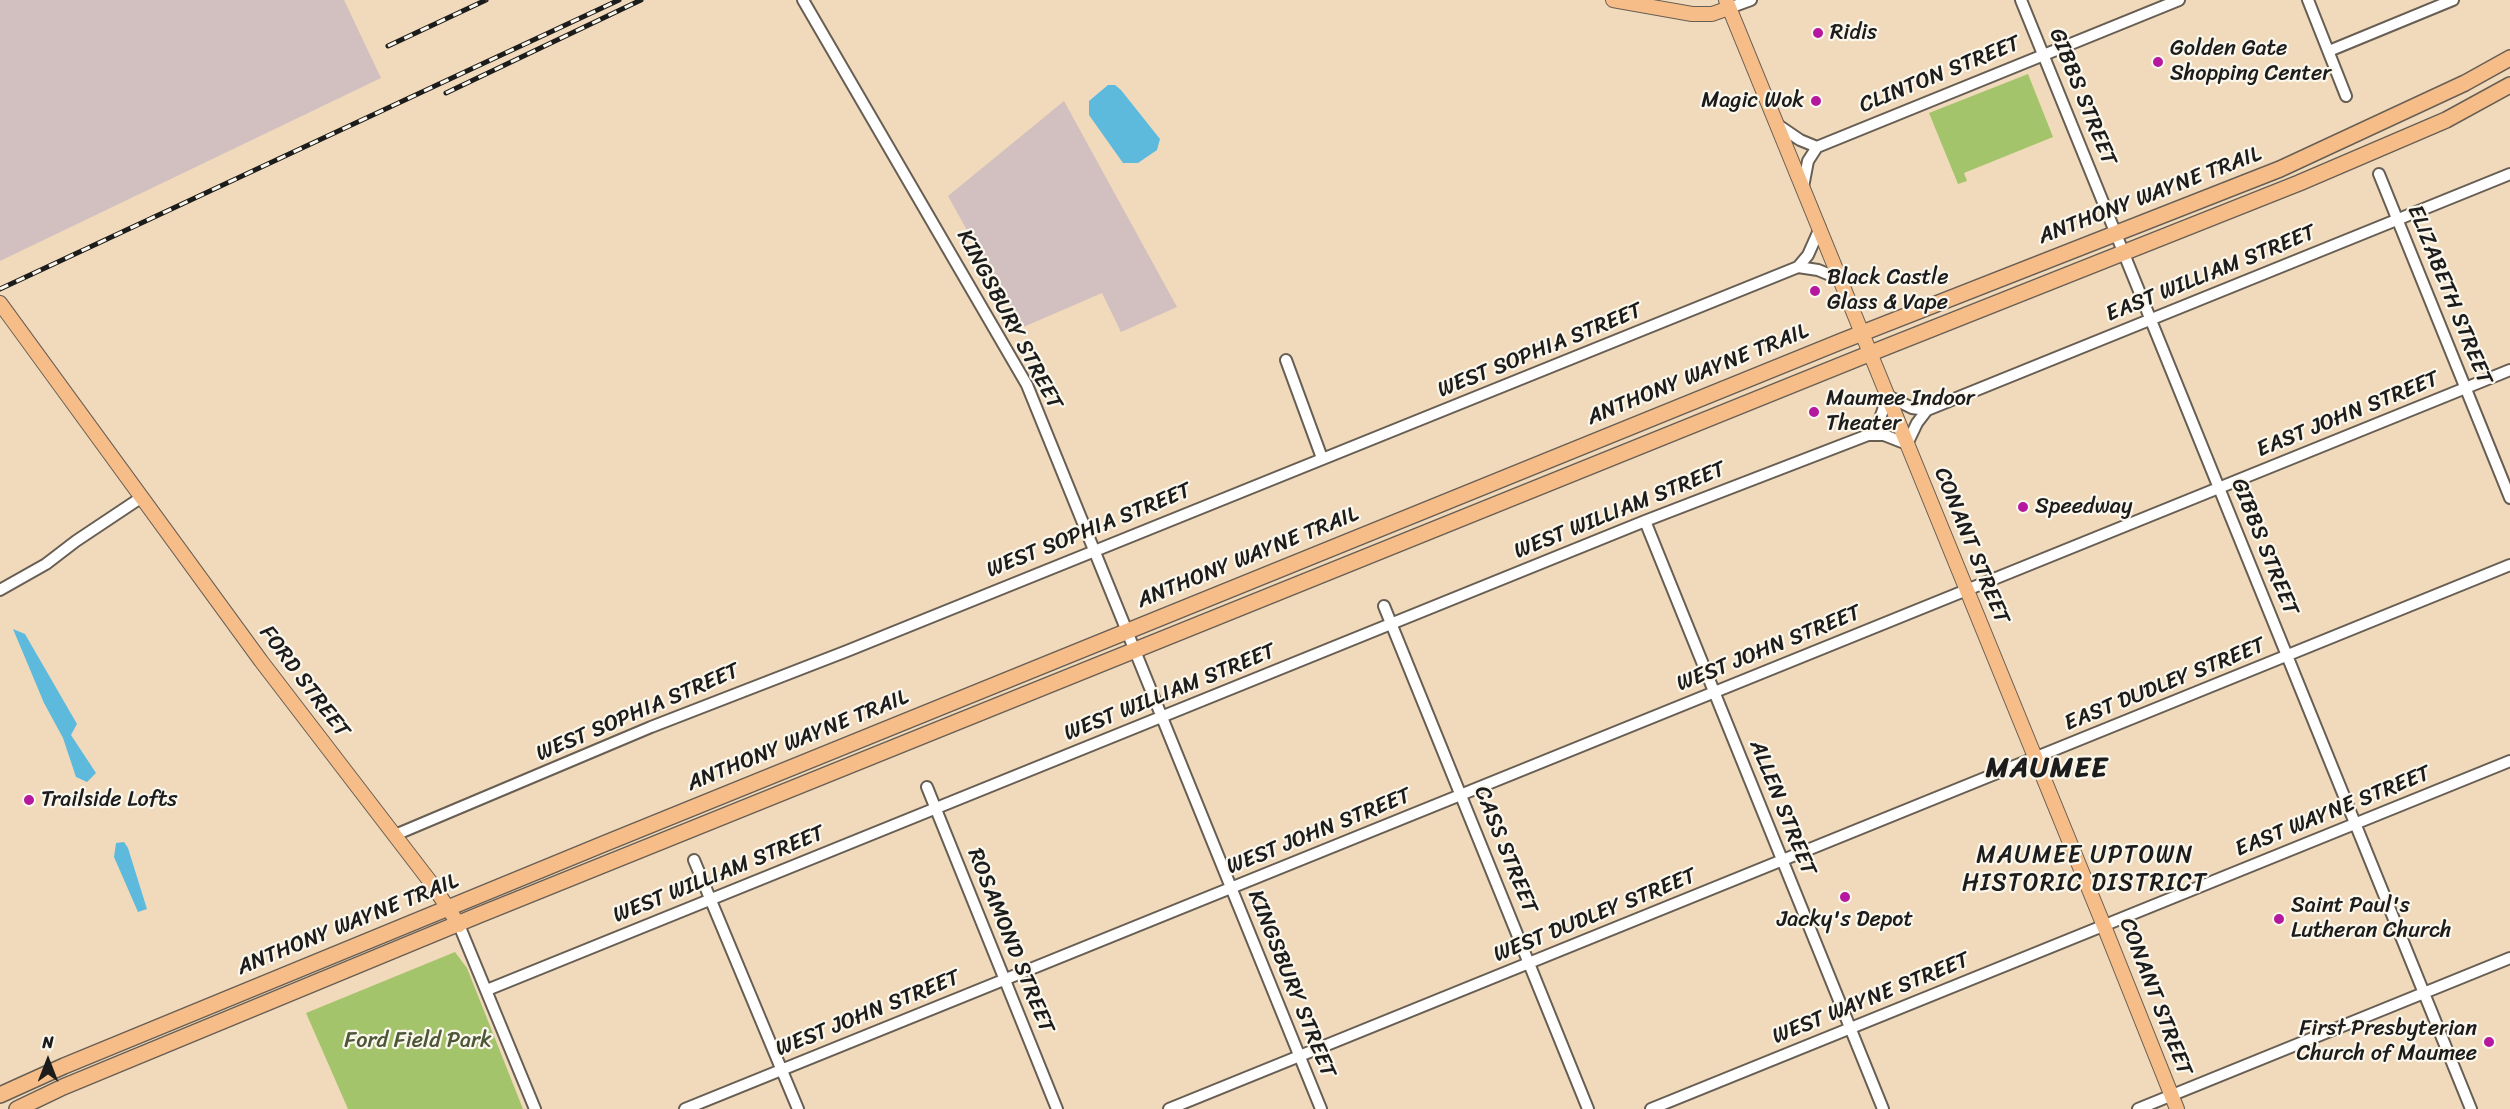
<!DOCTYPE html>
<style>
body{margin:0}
#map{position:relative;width:2510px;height:1109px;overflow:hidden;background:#f1dabb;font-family:Sriracha,sans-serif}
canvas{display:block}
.north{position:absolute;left:18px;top:1031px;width:60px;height:60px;-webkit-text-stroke:4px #fbf7ec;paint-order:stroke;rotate:0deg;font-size:16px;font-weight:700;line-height:24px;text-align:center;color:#1c1c1c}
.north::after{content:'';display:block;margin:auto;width:21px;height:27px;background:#1c1c1c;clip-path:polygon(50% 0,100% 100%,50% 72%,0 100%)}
</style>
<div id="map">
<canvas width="2510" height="1109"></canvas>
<div class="north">N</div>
</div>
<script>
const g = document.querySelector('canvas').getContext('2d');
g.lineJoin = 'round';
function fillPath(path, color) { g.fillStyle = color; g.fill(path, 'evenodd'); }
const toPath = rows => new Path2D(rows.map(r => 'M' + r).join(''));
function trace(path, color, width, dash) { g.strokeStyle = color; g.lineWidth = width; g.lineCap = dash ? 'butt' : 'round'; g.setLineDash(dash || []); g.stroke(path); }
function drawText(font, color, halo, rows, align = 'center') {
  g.font = font + ' Sriracha,sans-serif'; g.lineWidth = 4.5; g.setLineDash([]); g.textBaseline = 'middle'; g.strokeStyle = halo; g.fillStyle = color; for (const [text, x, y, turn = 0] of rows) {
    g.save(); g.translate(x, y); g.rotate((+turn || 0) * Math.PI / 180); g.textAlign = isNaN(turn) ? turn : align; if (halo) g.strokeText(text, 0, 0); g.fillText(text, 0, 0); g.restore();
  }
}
fillPath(toPath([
 [0,0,344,0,381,78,0,261],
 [1064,101,1177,307,1121,332,1102,293,1021,328,948,196]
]), '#d2bfc0');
fillPath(toPath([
 [2028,74,2053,137,1964,173,1967,181,1958,184,1929,113],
 [455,952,467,968,523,1109,348,1109,306,1013]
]), '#a4c46c');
fillPath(toPath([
 [1108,85,1115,85,1121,90,1160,139,1157,150,1138,163,1123,163,1089,115,1089,101],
 [13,629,25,634,77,724,71,735,96,773,87,782,76,777,63,738,44,703],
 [124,842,128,848,147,909,138,912,114,857,116,843]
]), '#5ebadc');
const minor = toPath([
 [803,0,1027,385,1321,1109],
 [2021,0,2471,1109],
 [2308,0,2346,96],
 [1729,8,1751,0],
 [2329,51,2453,0],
 [1778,125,1800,140,1817,147],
 [2379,174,2510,498],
 [1803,187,1808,161,1817,147,2179,0],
 [1798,267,1818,270,1840,279],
 [1286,360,1322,458],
 [1868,435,1879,421,1888,396,1912,408,1927,410,2510,174],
 [1645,521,1883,1109],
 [0,590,46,564,76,541,142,497],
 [1384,606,1588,1109],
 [927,787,1057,1109],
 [395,835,651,727,847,651,1798,267,1808,255,1820,228],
 [694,860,798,1109],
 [459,925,535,1109],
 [487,990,1645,521,1868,435,1884,435,1907,444,1917,423,1927,410],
 [685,1109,2510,370],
 [1169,1109,2510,565],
 [1651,1109,2510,761],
 [2138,1109,2510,958]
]);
const major = toPath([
 [1613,0,1692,14,1712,14,1729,8],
 [1726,0,2104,926,2177,1109],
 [0,303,261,661,432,884,459,925]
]);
const highway = toPath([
 [0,1095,64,1066,606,843,1842,341,2280,169,2465,83,2510,58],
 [17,1109,63,1087,479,915,1871,353,2299,183,2446,120,2510,85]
]);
trace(minor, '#675e54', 14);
trace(major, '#675e54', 16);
trace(highway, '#675e54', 18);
trace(minor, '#fff', 10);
trace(major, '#f7bd88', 14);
trace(highway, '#f7bd88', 15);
const rail = toPath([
 [388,46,486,0],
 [446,93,641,0],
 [0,289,619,0]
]);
trace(rail, '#1c1c1c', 5);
trace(rail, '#fbf7ec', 3, [9]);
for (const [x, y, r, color] of [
 [1818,33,6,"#b5179e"],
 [2158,62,6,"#b5179e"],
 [1816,101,6,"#b5179e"],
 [1815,291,6,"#b5179e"],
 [1814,412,6,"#b5179e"],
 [2023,507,6,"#b5179e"],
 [29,800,6,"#b5179e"],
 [1845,897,6,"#b5179e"],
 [2279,919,6,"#b5179e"],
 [2489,1042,6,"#b5179e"]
]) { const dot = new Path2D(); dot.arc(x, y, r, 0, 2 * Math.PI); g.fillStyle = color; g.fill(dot); trace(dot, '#fbf7ec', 2); }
drawText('22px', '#1c1c1c', '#fbf7ec', [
 ["Ridis",1830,33],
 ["Golden Gate",2170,49],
 ["Shopping Center",2170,74],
 ["Magic Wok",1804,101,"right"],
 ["Black Castle",1827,278],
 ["Glass & Vape",1827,303],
 ["Maumee Indoor",1826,399],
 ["Theater",1826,424],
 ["Speedway",2035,507],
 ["Trailside Lofts",41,800],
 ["Saint Paul's",2291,906],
 ["Lutheran Church",2291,931],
 ["Jacky's Depot",1845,920,"center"],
 ["First Presbyterian",2477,1029,"right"],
 ["Church of Maumee",2477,1054,"right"]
], 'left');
drawText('22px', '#1c1c1c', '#fbf7ec', [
 ["CLINTON STREET",1940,75,-22],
 ["GIBBS STREET",2082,97,68],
 ["ANTHONY WAYNE TRAIL",2150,196,-21],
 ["EAST WILLIAM STREET",2211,274,-22],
 ["ELIZABETH STREET",2449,295,68],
 ["KINGSBURY STREET",1009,320,62],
 ["WEST SOPHIA STREET",1540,351,-22],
 ["ANTHONY WAYNE TRAIL",1698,375,-22],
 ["EAST JOHN STREET",2348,415,-22],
 ["WEST WILLIAM STREET",1620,511,-22],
 ["WEST SOPHIA STREET",1089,531,-22],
 ["CONANT STREET",1971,546,68],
 ["GIBBS STREET",2264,547,68],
 ["ANTHONY WAYNE TRAIL",1248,558,-22],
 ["WEST JOHN STREET",1769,649,-22],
 ["FORD STREET",304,682,53],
 ["EAST DUDLEY STREET",2165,685,-22],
 ["WEST WILLIAM STREET",1170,693,-22],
 ["WEST SOPHIA STREET",638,713,-23],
 ["ANTHONY WAYNE TRAIL",798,741,-22],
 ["ALLEN STREET",1782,808,68],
 ["EAST WAYNE STREET",2333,812,-22],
 ["WEST JOHN STREET",1319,832,-22],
 ["CASS STREET",1505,850,68],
 ["WEST WILLIAM STREET",719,875,-22],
 ["WEST DUDLEY STREET",1595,916,-22],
 ["ANTHONY WAYNE TRAIL",348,925,-22],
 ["ROSAMOND STREET",1010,941,68],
 ["KINGSBURY STREET",1291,984,68],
 ["CONANT STREET",2155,997,69],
 ["WEST WAYNE STREET",1871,999,-22],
 ["WEST JOHN STREET",868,1014,-22]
]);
drawText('22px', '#4c5738', '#fbf7ec', [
 ["Ford Field Park",418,1041]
]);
g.letterSpacing = '1.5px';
drawText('24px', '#1c1c1c', '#fbf7ec', [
 ["MAUMEE UPTOWN",2085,856],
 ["HISTORIC DISTRICT",2085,884]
]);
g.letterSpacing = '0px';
g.letterSpacing = '1.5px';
drawText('bold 28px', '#1c1c1c', '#fbf7ec', [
 ["MAUMEE",2047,769]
]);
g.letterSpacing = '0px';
</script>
